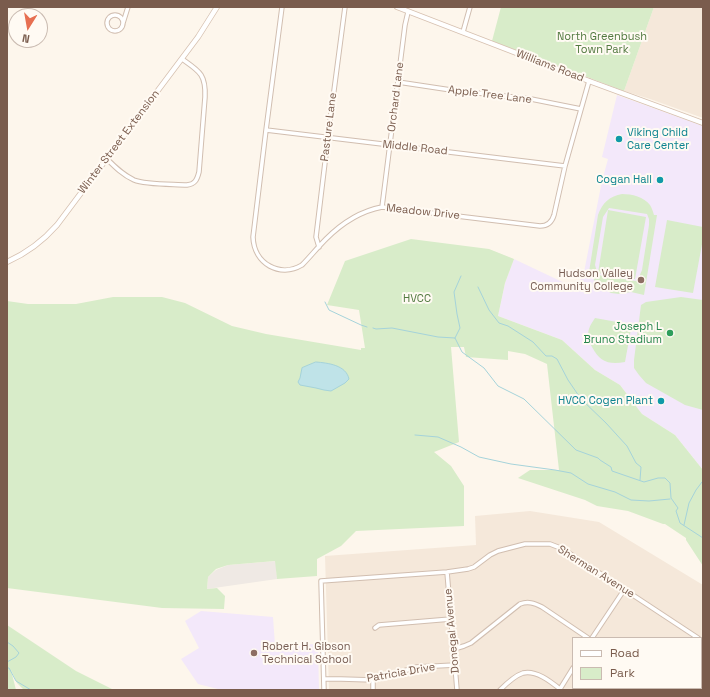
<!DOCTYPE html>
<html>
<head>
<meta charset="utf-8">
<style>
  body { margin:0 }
  #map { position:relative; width:710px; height:697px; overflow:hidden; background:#fdf6ec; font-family:"Space Grotesk",sans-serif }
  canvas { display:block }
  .frame { position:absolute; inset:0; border:8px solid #7a5c4d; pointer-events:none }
  .legend { position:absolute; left:572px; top:637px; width:130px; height:52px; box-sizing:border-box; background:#fffaf3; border:1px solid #cabbb1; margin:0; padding:5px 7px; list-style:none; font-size:12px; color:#7a5c4d }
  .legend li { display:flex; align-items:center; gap:8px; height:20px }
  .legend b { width:20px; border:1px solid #cabbb1 }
  .north { position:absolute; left:8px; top:8px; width:40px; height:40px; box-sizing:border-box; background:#fffaf3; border:1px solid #cabbb1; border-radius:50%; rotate:191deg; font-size:11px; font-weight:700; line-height:16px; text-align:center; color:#7a5c4d }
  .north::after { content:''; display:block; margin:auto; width:14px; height:18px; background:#e76f51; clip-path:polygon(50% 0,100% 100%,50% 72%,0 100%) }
</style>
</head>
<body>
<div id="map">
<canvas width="710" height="697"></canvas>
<div class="frame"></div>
<ul class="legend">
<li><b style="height:5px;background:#fff"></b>Road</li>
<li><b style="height:11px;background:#d8ecc9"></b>Park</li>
</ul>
<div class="north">N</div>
</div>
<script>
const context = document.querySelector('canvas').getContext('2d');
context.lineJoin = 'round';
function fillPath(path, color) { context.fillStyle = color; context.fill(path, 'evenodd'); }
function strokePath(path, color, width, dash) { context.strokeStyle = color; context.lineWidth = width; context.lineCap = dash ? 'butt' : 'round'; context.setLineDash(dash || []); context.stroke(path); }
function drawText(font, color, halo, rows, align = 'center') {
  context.font = font + ' "Space Grotesk",sans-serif'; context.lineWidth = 4; context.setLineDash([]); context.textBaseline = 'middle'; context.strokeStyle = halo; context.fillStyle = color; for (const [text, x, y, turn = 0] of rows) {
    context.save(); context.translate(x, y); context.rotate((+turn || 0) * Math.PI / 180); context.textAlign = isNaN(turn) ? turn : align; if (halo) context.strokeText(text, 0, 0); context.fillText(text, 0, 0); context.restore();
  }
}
fillPath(new Path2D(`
  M654,7H703V118L650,99L624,91Z
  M530,511L599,522L703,585V690H329L325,556L476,545L475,516ZM573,638H701V688H573Z`), '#f5e8da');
fillPath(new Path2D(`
  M276,561L277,579L207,589L208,577L216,570L228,565Z`), '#efe9e4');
fillPath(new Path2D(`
  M617,95L703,126V470L675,435L642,414L620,385L595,370L562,340L498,316L505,283L514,259L573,287L583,277L602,181L608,159L602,157Z
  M201,611L273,617L275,645L318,644L319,690H222L198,684L181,659L199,648L185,621Z`), '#f3e8fa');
fillPath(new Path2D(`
  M501,7H654L624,91L492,41Z
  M622,194C632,194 644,197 650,205C652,208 653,212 654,215H657L644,295L631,292L619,294L611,293L600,287L594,280L592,273L589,272L598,215C602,203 610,196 622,194ZM609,208L647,214L649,219V225L642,270L639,277L636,281L598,275L595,265L603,217Z
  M608,210L646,217L635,279L598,273Z
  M667,220L703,227V239L693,293L655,287Z
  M411,239L489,249L514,259L505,283L498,316L562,340L595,370L620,385L642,414L675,435L703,470V566L686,540V538L665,524H663L628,511L597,506L585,500L518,478L530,470H559L547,364L525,354L508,351V360L466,357L464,347H451L459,442L434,452L451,466L464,486V526L356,531L341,546L317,559V576L277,579L275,561L228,565L216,569L208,577L207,589L217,588L225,596L224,609L162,608L7,588V301L28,304H76L113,297H162L185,303L232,326L266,334L361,350V348H365L359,310L327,305L345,261Z
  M681,297L703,300V410L685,405L646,383L639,375L634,368V360L641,305L646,302Z
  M595,318L628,324L631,329L625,362C609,365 600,362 592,347C589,342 587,334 589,329C590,325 593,321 595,318Z
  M7,625L76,671L114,690H24L17,683L11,670L16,690H7Z`), '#d8ecc9');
const water = new Path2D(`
  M316,362C328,363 346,365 349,379L345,383L331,391L324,390L316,388L300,385L298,382L300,378L302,368Z`);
fillPath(water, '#bfe3e8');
strokePath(water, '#a5d3da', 1);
strokePath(new Path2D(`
  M478,287L489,310L499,323L508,326L533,342L546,356H552L557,359L568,380L581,399L606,423L627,446L636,463L641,467L640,480
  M325,302L329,310L361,325L367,327
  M373,328L376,329L392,328L438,337L455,338L462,352L484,368L498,386L524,399L576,450L598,458L600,460L611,467L612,471L644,482L658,478H665L670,483L671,498L678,508L676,511L680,523L703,538
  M455,338L460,328L457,314L454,292L461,276
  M415,435L438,437L461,447L479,457L511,464L555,470L571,473L588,484L615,492L631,500L649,501L670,499
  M684,525L689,503L696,490L702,482
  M7,642L13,646L19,653L16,657L7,662V663
  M7,668H9L16,681L31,690`), '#a5d3da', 1);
const street = new Path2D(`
  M282,7L266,130L253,237C254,264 280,278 302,265C310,257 317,248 326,239C341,224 361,211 382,207L540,226C548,226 552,222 554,215L565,166L589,81
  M107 23a8 8 0 1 1 16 0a8 8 0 1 1-16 0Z
  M123,23L128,7
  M463,32L470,7
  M398,82L451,90L531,99L581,109
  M266,130L565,166
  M107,159C115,167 123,175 134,180C146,185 173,184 187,185C195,184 197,180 199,172L205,97C206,74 199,71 182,59
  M382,207L405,25L408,12
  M319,247L316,237L330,121L345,7
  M447,572L451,619L457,690
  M375,628L379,625L451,619
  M592,638L624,590
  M701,640L703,641
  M454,649L464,646L471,643L520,604C528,601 534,603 542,607L588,638
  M324,679H341L373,680L417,667L455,665
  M324,690L321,581L447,572L468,569L474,567L490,555L498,551L525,544H550L563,549L698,638
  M373,690V680
  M500,690C506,684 514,676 523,673C536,670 550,681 560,689L573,668`);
const secondary = new Path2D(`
  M397,7L589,81L703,123
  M7,262C27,253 43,241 57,225L198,37L217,7`);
strokePath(street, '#d1beb0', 5.5);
strokePath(secondary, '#d6c0b0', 6);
strokePath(street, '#fff', 3.5);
strokePath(secondary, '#fff', 4.5);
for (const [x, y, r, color] of [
  [619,139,4,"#0f9aa8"],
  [660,180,4,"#0f9aa8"],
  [641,280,4,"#8d6e63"],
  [670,333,4,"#2e9e5b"],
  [661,401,4,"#0f9aa8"],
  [254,653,4,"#8d6e63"]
]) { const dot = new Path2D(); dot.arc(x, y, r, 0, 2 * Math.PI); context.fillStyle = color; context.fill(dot); strokePath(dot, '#fffaf3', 1.5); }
drawText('11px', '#537a41', '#fffaf3', [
  ["North Greenbush",602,37],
  ["Town Park",602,50],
  ["HVCC",417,299]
]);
drawText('11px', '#7a5c4d', '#fffaf3', [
  ["Williams Road",550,66,21],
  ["Apple Tree Lane",490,95,7],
  ["Orchard Lane",396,97,-83],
  ["Pasture Lane",329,127,-83],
  ["Winter Street Extension",119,142,-53],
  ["Middle Road",415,148,6],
  ["Meadow Drive",423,212,6],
  ["Sherman Avenue",596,572,32],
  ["Donegal Avenue",452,631,-95],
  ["Patricia Drive",401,673,-10]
]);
drawText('11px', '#0d838f', '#fffaf3', [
  ["Viking Child",627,133,"left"],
  ["Care Center",627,146,"left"],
  ["Cogan Hall",652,180],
  ["HVCC Cogen Plant",653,401]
], 'right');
drawText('11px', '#785e54', '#fffaf3', [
  ["Hudson Valley",633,274],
  ["Community College",633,287],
  ["Robert H. Gibson",262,647,"left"],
  ["Technical School",262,660,"left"]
], 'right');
drawText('11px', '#27864d', '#fffaf3', [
  ["Joseph L",662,327],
  ["Bruno Stadium",662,340]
], 'right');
</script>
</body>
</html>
